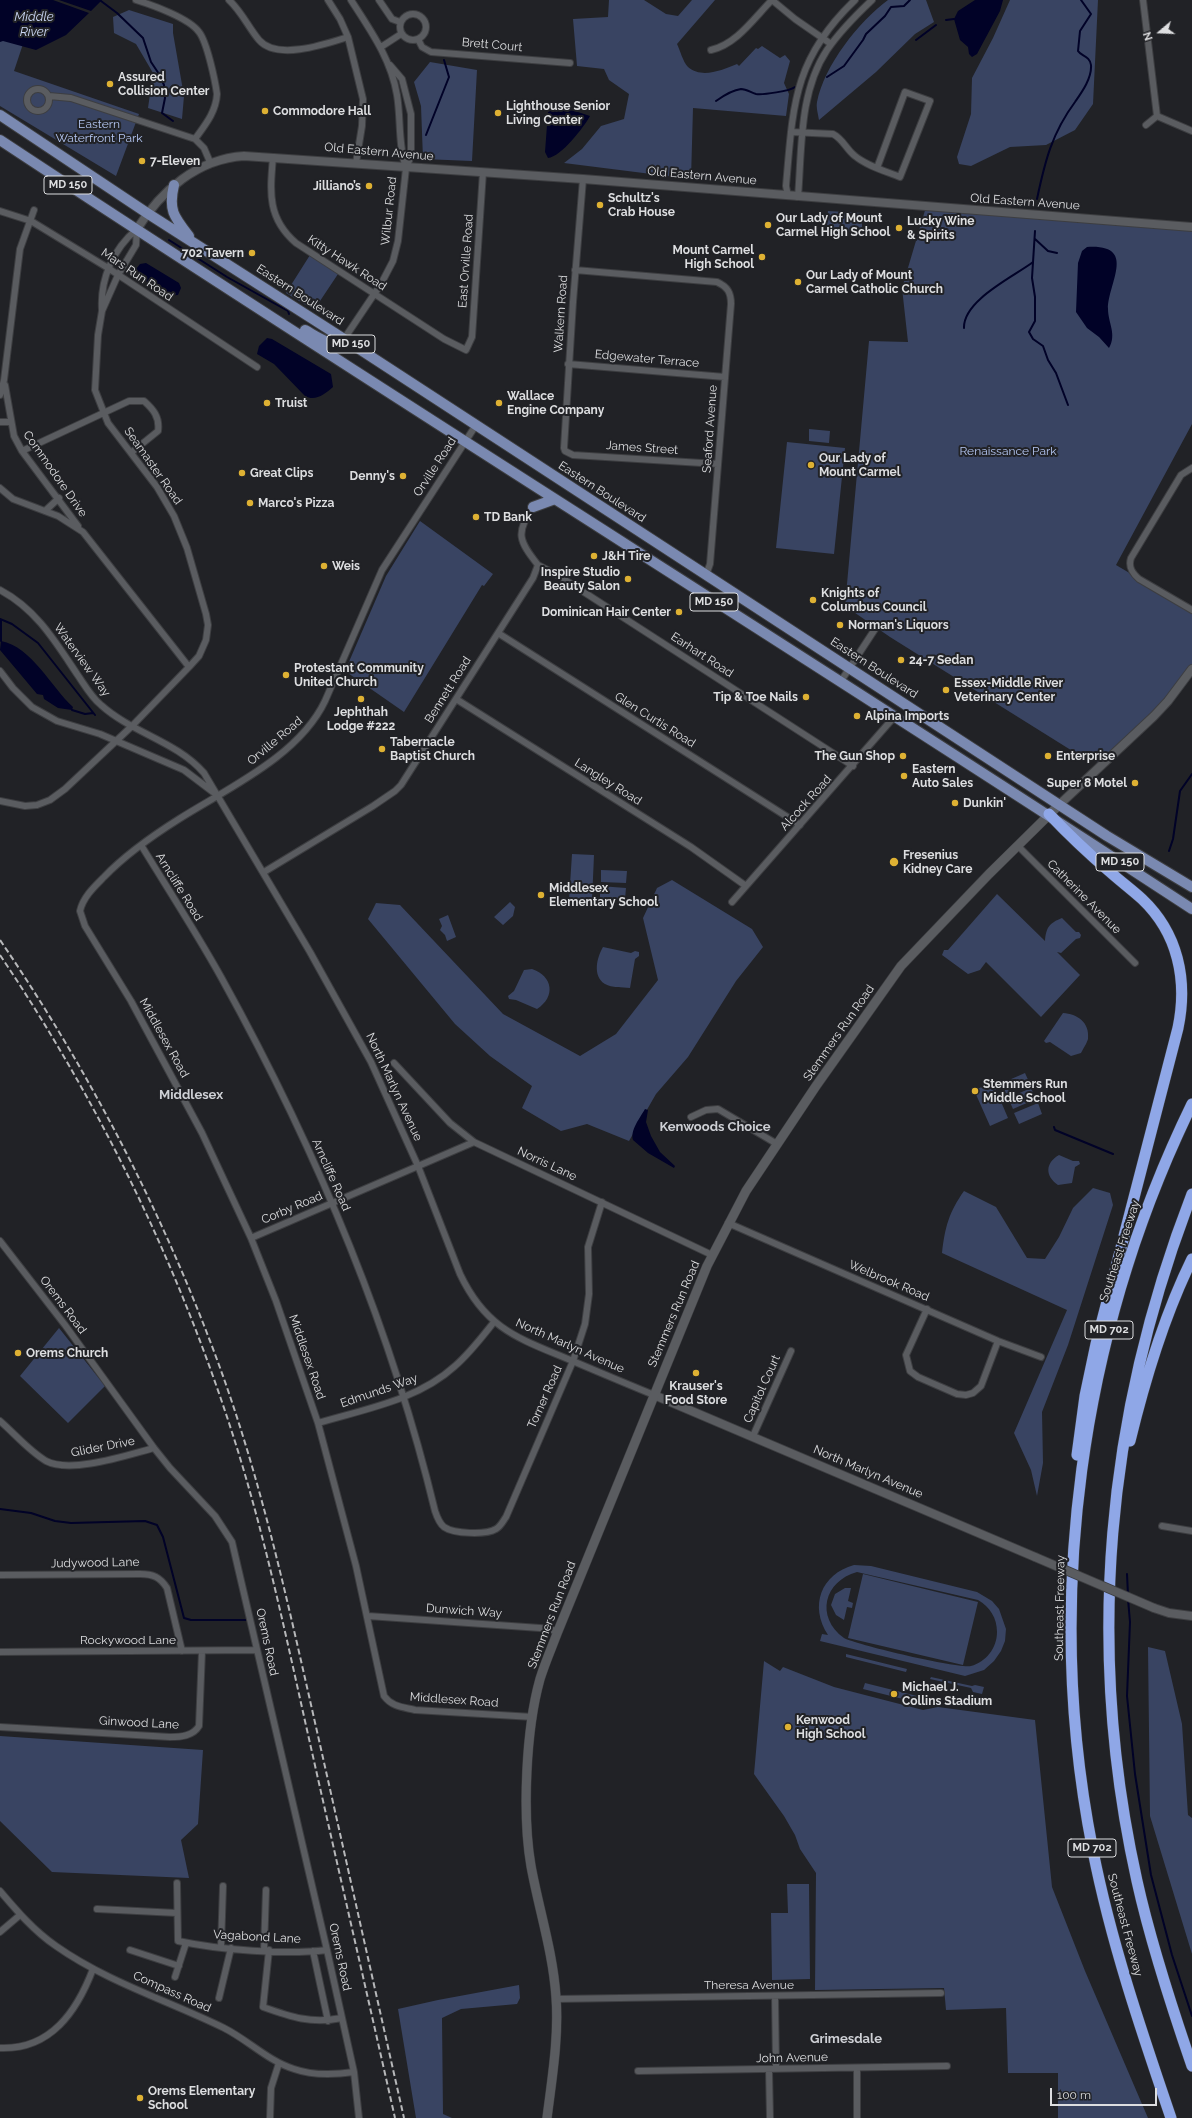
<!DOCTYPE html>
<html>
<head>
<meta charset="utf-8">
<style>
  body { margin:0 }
  #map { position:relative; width:1192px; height:2118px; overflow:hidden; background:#212226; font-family:Raleway,sans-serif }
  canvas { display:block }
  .north { position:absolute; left:1140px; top:12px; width:40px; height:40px; -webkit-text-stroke:3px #212226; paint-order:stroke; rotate:251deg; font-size:11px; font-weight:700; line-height:16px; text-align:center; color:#dddee0 }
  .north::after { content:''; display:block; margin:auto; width:14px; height:18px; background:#dddee0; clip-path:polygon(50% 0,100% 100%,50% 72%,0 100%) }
  .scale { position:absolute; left:1050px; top:2088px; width:107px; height:18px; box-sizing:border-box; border:2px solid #dddee0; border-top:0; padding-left:5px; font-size:12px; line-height:14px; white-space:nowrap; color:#dddee0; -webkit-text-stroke:3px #212226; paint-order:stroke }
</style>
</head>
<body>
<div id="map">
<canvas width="1192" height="2118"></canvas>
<div class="north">N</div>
<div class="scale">100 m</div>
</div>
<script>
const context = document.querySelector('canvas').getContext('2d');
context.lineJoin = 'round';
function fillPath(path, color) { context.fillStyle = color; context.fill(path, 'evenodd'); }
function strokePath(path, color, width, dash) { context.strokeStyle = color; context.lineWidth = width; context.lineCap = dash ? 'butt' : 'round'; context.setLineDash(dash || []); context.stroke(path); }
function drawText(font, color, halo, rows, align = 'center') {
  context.font = font + ' Raleway,sans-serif'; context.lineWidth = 4; context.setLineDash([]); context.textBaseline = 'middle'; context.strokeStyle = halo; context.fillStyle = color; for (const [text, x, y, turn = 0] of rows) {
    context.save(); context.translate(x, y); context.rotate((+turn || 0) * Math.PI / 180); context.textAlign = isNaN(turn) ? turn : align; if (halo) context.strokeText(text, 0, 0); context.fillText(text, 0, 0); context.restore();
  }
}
fillPath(new Path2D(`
  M609,0H644L666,14L678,16L692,0H715L677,44C680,50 683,62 688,67C702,79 722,70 737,64L739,66L756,48L758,49L762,46L780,58L785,55L790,61L784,83L789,94L786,116L693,108L691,179L564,163L582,149L601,126L624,119L629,94L609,80L604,69L577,66L573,19L608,17Z
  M888,0H926L934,22L915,34L876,72L819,120C818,114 816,107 817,102C824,66 859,21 888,0Z
  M1010,0H1098L1093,104L1075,130L1046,145L1010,147L971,166L959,164L957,157L971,114L972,78L993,38Z
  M129,10L173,24V33L184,96L182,119L148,108L153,73L136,44L114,33L113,17Z
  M0,40L18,41L23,44L14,71L139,114L116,176L0,106Z
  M430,62L477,70L472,161L423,159L421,106L414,82Z
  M926,207L1192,227V424L1116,565L1192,610V669L1177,689L1101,764L1074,752L890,637L845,606L869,341L908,342L902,288Z
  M828,211L862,213V232L843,231L842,234L826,233Z
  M310,255L338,274L314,310L286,293Z
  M809,429L830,431L829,443L809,441Z
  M787,442L845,448L834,554L776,548Z
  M420,521L493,574L484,586L482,585L404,712L345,671L386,576Z
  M572,854L594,855L592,901L569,900Z
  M601,870L627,871L626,883L601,882Z
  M672,880L752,929L763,947L736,981L688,1057L656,1094L629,1141L587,1124L561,1131L522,1108L532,1086L490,1056L455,1024L368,919L376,903L400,905L503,1014L580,1056L616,1034L658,980L643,918L657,888Z
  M600,886L626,888L625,899L600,898Z
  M997,894L1045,941C1046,928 1049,923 1062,918L1076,932H1079L1081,935L1080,938L1076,939L1061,953L1057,952L1080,975L1041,1017L986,962L980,970L968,974L942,955L944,950H948Z
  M510,902L515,907L513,916L503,925L494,917Z
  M448,915L456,937L447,941L445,935L440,930L442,926L439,919Z
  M603,947L631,953L635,951L639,952V956L635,959L630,988C622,987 612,988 605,984C592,976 597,957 603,947Z
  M532,969C553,976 556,997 537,1009L516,1000L509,999L508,996L514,991L524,970Z
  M1063,1013C1077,1014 1090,1022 1088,1039C1087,1043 1083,1049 1081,1053L1071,1056L1050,1042L1046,1043L1044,1041Z
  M1025,1073L1030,1084L1006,1094L1002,1083Z
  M993,1083L1008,1118L990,1126L974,1090Z
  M1031,1088L1036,1099L1013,1109L1008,1098Z
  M1038,1103L1042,1114L1019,1124L1014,1113Z
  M1059,1155L1073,1161H1079L1080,1164L1075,1167L1072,1183L1058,1185C1045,1176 1045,1163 1059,1155Z
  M1093,1188L1110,1193L1113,1205L1068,1345L1042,1412L1043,1463L1037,1496L1031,1470L1014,1433L1067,1310L942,1253C945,1227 949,1212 964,1191L996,1207L1027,1258L1045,1259L1059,1237L1073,1208Z
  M59,1328L105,1386L68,1423L20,1376Z
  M854,1565L871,1566L977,1592L992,1601L999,1609L1006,1629L1005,1641L1001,1651L994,1661L984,1670L965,1676L820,1641L822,1634L828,1635C809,1606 821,1574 854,1565ZM857,1572L978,1600C990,1607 997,1618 997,1632C997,1648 986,1662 971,1666C959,1669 857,1645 844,1638C815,1617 824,1581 857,1572Z
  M863,1574L978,1602L963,1665L848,1638Z
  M845,1588H851L848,1601L853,1603L852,1608L847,1607L844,1620L836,1615L831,1605L835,1594Z
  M1148,1647L1165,1651L1182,1724L1188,1815L1192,1818V1954L1150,1816Z
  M846,1654L907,1669L906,1672L846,1657Z
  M764,1661L780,1671L783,1667L834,1687L923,1710L938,1707L1035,1720L1052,1887L1085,1971L1148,2118H1058V2073H1008L1006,2008L946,2010L944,1988L815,1990L816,1873L800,1849L795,1835L784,1816L754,1774Z
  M931,1677L972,1686L975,1685L984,1687L982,1694L973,1692L971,1688L930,1679Z
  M865,1683L925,1698L923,1704L863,1689Z
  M0,1736L203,1750L198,1824L181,1840L189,1878L52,1872L0,1821Z
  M787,1884H809L810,1979L772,1980L771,1913H788Z
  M519,1985L520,1998L517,2004L461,2009L442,2018L443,2114L452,2118H416L398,2009L438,2000Z`), '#394462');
fillPath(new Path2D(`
  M0,0H53L89,13L66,35L36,50L3,41L0,42Z
  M59,0H102L91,11Z
  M975,0H1003L1000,11L977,54L972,57L969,54L968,47L960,40L954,19L958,11Z
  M555,109L575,111L590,116C584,127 561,157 548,158L545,152L548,112Z
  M1087,247C1138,244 1108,283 1108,309C1108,323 1117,334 1109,348L1099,337L1087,328L1076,312L1078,263L1082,251Z
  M146,263L179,283L181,288L178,295L168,296L140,277L136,269L140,264Z
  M267,338L272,339L331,374L333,387C325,394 315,402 305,396L274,364L257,354L259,346Z
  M1,641C32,647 51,687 73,707L72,710L58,708L44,699L43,695L37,694L0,650Z
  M645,1109L648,1110L646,1122L651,1136L660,1152L675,1166L674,1168L648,1153L633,1140C630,1130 640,1118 645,1109Z`), '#010227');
strokePath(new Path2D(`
  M101,1L117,13L143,38L151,62L159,74L164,85L165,98L162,113L173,121
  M946,20L954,19
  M916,40L936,25
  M827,77L844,66L863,40L866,34L885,16L891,7L904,6L910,0
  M716,101C723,96 732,90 741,89C747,89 751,93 756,94C763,95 790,91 795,87
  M426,135L449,77L444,60
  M1037,199C1045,161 1052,133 1075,102C1082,92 1092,78 1091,65C1090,56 1081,56 1078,51L1080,31L1091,14L1081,0
  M1035,231L1032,278L1035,297V321L1029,332L1033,339L1043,346L1048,360L1056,373L1068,405
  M1035,239L1048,251L1057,253
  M169,240L227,277L288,311L289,314
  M964,328C963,300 1015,276 1033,262
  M0,619L12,624L38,643L95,715
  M1,641V620
  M72,710L85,714L93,713
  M1169,851L1173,839L1180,791L1192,774
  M1054,1127L1055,1130L1113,1154
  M0,1509L31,1513L55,1521L71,1523L145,1521L157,1525L163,1537L184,1618L191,1620H248
  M1127,1574L1128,1595
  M1128,1599L1130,1622L1127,1696L1135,1774L1151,1875L1172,1955L1192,2016`), '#010227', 2);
const minor = new Path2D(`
  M136,0C152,5 189,18 199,32C207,42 215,80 217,94C216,112 205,125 195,139
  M229,0C242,12 248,27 259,40C277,61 326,44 348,37
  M328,0L340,19L348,37L363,99L362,126L356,163
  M351,0C371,31 391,59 397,95C401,119 398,145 406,168
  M379,0L392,19L400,22
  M772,0L795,19L831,44
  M1143,0L1157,116L1192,131
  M400 27a13 13 0 1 1 26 0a13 13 0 1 1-26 0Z
  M418,39L422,47L431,52L570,63
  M381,47L401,34
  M711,50C737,44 754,18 772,0
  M27 100a11 11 0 1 1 22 0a11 11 0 1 1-22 0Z
  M49,96L71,98L195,139L204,148L210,162
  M1146,125L1157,116
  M791,132L833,134C843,139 846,149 855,156C867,166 885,171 900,177L930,101L905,92L877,168
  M273,157C270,192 267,218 296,243L444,339L466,350L472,337L483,172
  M583,179L573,302L564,448L565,451L573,455L718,464
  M788,196L786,186C793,106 793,59 855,0
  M798,197C802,148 799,92 827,50C840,31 855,16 872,0
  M0,211L31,221L108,268L257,367
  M575,270L717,282C728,287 731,293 731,304L710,564L706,575
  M102,310C100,279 113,249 137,229
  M344,339L381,284L393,261L398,241L406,168L411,156V114L402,79L390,65
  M568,364L725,377
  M5,385L14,436L22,451L78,526
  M0,395L4,380L20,249L34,210
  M0,422H11
  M476,425L382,570L325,701C299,756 228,788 179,819C152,836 126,854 104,877C95,886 83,897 80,911L85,926L131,1001L202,1133L251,1238L276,1301L318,1423L356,1566L384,1696C392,1707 403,1707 415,1710L533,1717
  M22,451L129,401H144C153,409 160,417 158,431L132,452
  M1192,468L1181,475L1131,558C1128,567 1132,573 1139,579L1192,610
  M0,488L13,499L58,516L83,532L189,667
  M45,511L59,498
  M538,565L559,576L853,766
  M0,590C36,609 55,641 77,674C84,684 91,697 101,705C132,733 176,741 204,773L310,952L371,1062L418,1166L460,1274C487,1331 521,1339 575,1362C601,1373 627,1384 654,1395
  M498,633L800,825
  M0,671L13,688L32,707L57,721L100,734L184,770L213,792
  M841,681L877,626
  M456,699L691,847L746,886
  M0,801L25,806L37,805L50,800L65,789L132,726L189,667L199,656L206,640L208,625L206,614L187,548L174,516L157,487L108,423L95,390L98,335L102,311L118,275L136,245L137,229
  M141,845C168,889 196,932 221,977C314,1145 390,1324 435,1511C437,1517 439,1523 444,1527C454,1534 486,1535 496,1529C501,1526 503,1521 506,1517L573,1361L585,1324L589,1294L588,1247L602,1202
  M1018,846L1135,963
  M264,872L373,806L395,791L401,785L533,578L538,565C519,541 515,533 533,507
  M732,902L895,716
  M394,1063L450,1123L474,1142L712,1255
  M691,1117L706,1110L718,1109L777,1144
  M728,1223L998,1341L1041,1357
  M251,1238L474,1142
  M0,1241L65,1325L154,1448L170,1468L215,1516L232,1542L327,1950L354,2072L359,2118
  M927,1309L906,1355L910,1371L918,1377L957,1394L966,1395L973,1393L981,1386L998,1341
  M0,1421C15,1434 29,1451 46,1461C71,1474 127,1455 154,1448
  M318,1423C365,1409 418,1400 455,1366C470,1353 482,1337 494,1322
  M753,1436L791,1351
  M1162,1526L1192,1531
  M0,1575L140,1574C153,1574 160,1577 167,1588L182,1651
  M368,1616L540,1628L558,1631
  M0,1652L257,1650
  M0,1727L170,1737C181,1737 193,1736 199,1726L202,1651
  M177,1883L178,1941C220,1950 285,1955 327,1950
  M0,1891C17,1911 34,1931 56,1946C107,1982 169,2001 224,2028C248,2040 268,2061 294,2069C314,2076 334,2075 354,2072
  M97,1909L177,1913
  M0,1932L20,1915
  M221,1947L223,1886
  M130,1950L179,1966
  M264,1950L266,1890
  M269,1950L263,2007C291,2017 311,2024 342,2018
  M313,1951L328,2021
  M175,1977L186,1943
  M775,1996L776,2068
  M219,1998L231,1948
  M556,1999L941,1993
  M0,2048C51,2050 77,2011 93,1969
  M769,2070L770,2118
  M638,2071L947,2066
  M270,2118L271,2088L279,2063
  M857,2118V2068`);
const tertiary = new Path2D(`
  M137,229C161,191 197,159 244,156L583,179L1192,227
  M1060,804L1154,716L1168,701L1192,669
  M654,1395L1035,1557
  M1154,1608L1169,1613L1192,1616`);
const secondary = new Path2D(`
  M547,2118C552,2078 559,2037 556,1997C553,1952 539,1910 531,1866C522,1814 526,1729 540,1679C545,1663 552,1647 558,1631L707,1266L746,1191L816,1086L901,966L989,874L1060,804`);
const primary = new Path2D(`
  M0,115L147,213L344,339L1107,836L1192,887
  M0,140C395,401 797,650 1192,909
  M174,185C168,210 174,217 189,236
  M305,330C318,337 331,348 344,339
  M533,507L555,499`);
const motorway = new Path2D(`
  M1049,814C1068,834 1088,853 1109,871C1120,881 1131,889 1142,899C1178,933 1188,980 1178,1028L1096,1344L1085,1396L1077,1455
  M1192,1194C1106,1416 1085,1648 1137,1881C1151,1944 1171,2005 1192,2066
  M1130,1441C1145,1379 1164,1316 1192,1259
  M1171,2118C1141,2030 1111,1942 1093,1851C1043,1601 1080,1334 1192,1104`);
strokePath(minor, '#3d3e41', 8);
strokePath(tertiary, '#3d3e41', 10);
strokePath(secondary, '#3d3e41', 10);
strokePath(primary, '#3d3e41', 12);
strokePath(motorway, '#3d3e41', 12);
strokePath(minor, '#5a5c60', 6);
strokePath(tertiary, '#5a5c60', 8);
strokePath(secondary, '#5a5c60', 9);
strokePath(primary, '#7a89b1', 10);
strokePath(motorway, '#8fa7e7', 11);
strokePath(new Path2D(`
  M0,940C90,1072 164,1215 219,1365C261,1480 287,1599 314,1718C344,1851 374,1985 404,2118
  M0,955C97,1099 175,1258 229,1423C262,1523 284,1627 307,1730C336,1859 366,1989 395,2118`), '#b7b8ba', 2, [6, 3]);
const tertiaryBridge = new Path2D(`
  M1035,1557L1154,1608`);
strokePath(tertiaryBridge, '#3d3e41', 10, []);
strokePath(tertiaryBridge, '#5a5c60', 8);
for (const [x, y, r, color] of [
  [110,84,4,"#deb133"],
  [265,111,4,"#deb133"],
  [498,113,4,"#deb133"],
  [142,161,4,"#deb133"],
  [369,186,4,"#deb133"],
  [600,205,4,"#deb133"],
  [768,225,4,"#deb133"],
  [899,228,4,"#deb133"],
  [252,253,4,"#deb133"],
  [762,257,4,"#deb133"],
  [798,282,4,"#deb133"],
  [267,403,4,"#deb133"],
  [499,403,4,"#deb133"],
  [811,465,4,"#deb133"],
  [242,473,4,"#deb133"],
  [403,476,4,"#deb133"],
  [250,503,4,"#deb133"],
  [476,517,4,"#deb133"],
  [594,556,4,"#deb133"],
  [324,566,4,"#deb133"],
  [628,579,4,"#deb133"],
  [813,600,4,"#deb133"],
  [679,612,4,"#deb133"],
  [840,625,4,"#deb133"],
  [901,660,4,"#deb133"],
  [286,675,4,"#deb133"],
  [946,690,4,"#deb133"],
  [806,697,4,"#deb133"],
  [361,699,4,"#deb133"],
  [857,716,4,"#deb133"],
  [382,749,4,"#deb133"],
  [903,756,4,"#deb133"],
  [1048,756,4,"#deb133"],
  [904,776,4,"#deb133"],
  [1135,783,4,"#deb133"],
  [955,803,4,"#deb133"],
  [894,862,5,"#deb133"],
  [541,895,4,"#deb133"],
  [975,1091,4,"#deb133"],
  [18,1353,4,"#deb133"],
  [696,1373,4,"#deb133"],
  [894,1694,4,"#deb133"],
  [788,1727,4,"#deb133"],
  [140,2098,4,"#deb133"]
]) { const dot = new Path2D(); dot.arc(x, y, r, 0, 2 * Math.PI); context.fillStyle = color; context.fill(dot); strokePath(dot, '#212226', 1.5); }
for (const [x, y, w] of [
  [68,185,48],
  [351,344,48],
  [714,602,48],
  [1120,862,48],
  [1109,1330,48],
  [1092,1848,48]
]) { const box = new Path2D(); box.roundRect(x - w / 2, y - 9, w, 18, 3); context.fillStyle = '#212226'; context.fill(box); strokePath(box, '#dddee0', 1); }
drawText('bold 11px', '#dddee0', null, [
  ["MD 150",68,185],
  ["MD 150",351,344],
  ["MD 150",714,602],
  ["MD 150",1120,862],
  ["MD 702",1109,1330],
  ["MD 702",1092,1848]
]);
drawText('12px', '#dddee0', '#212226', [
  ["Brett Court",492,45,5],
  ["Old Eastern Avenue",379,152,5],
  ["Old Eastern Avenue",702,176,5],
  ["Old Eastern Avenue",1025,202,4],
  ["Wilbur Road",389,211,-84],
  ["East Orville Road",466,261,-86],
  ["Kitty Hawk Road",347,263,33],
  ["Mars Run Road",137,275,34],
  ["Eastern Boulevard",300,295,33],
  ["Walkern Road",561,314,-86],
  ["Edgewater Terrace",647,359,5],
  ["Seaford Avenue",710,429,-86],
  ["James Street",642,448,4],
  ["Seamaster Road",153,466,55],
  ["Orville Road",435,467,-57],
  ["Commodore Drive",55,474,55],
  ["Eastern Boulevard",602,492,33],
  ["Earhart Road",702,655,33],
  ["Waterview Way",82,660,54],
  ["Eastern Boulevard",874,668,33],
  ["Bennett Road",448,690,-58],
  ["Glen Curtis Road",655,720,32],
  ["Orville Road",275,741,-40],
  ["Langley Road",608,782,32],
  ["Alcock Road",806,803,-48],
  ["Arncliffe Road",179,887,58],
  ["Catherine Avenue",1084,897,45],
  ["Stemmers Run Road",839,1033,-55],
  ["Middlesex Road",164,1038,61],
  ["North Marlyn Avenue",394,1087,65],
  ["Norris Lane",547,1164,25],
  ["Arncliffe Road",331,1175,66],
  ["Corby Road",292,1208,-23],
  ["Southeast Freeway",1120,1251,-72],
  ["Welbrook Road",889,1281,23],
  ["Orems Road",63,1305,53],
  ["Stemmers Run Road",674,1314,-67],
  ["North Marlyn Avenue",570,1346,24],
  ["Middlesex Road",307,1357,71],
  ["Capitol Court",762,1389,-66],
  ["Edmunds Way",379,1391,-19],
  ["Torner Road",545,1397,-66],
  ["Glider Drive",103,1447,-11],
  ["North Marlyn Avenue",868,1472,23],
  ["Judywood Lane",95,1563,-1],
  ["Southeast Freeway",1060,1608,-89],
  ["Dunwich Way",464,1611,4],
  ["Stemmers Run Road",552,1615,-69],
  ["Rockywood Lane",128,1640],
  ["Orems Road",267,1642,78],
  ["Middlesex Road",454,1700,4],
  ["Ginwood Lane",139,1723,3],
  ["Southeast Freeway",1125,1925,75],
  ["Vagabond Lane",257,1937,3],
  ["Orems Road",340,1957,78],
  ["Theresa Avenue",749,1985],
  ["Compass Road",172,1992,24],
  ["John Avenue",792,2058,-1]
]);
drawText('bold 12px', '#dddee0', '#212226', [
  ["Assured",118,77],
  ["Collision Center",118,91],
  ["Lighthouse Senior",506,106],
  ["Living Center",506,120],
  ["Commodore Hall",273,111],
  ["7-Eleven",150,161],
  ["Jilliano’s",361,186,"right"],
  ["Schultz's",608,198],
  ["Crab House",608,212],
  ["Our Lady of Mount",776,218],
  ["Carmel High School",776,232],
  ["Lucky Wine",907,221],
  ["& Spirits",907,235],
  ["Mount Carmel",754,250,"right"],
  ["High School",754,264,"right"],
  ["702 Tavern",244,253,"right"],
  ["Our Lady of Mount",806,275],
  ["Carmel Catholic Church",806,289],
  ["Wallace",507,396],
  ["Engine Company",507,410],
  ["Truist",275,403],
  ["Our Lady of",819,458],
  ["Mount Carmel",819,472],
  ["Great Clips",250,473],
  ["Denny's",395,476,"right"],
  ["Marco's Pizza",258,503],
  ["TD Bank",484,517],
  ["J&H Tire",602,556],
  ["Weis",332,566],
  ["Inspire Studio",620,572,"right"],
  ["Beauty Salon",620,586,"right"],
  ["Knights of",821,593],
  ["Columbus Council",821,607],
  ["Dominican Hair Center",671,612,"right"],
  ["Norman's Liquors",848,625],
  ["24-7 Sedan",909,660],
  ["Protestant Community",294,668],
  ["United Church",294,682],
  ["Essex-Middle River",954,683],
  ["Veterinary Center",954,697],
  ["Tip & Toe Nails",798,697,"right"],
  ["Jephthah",361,712,"center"],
  ["Lodge #222",361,726,"center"],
  ["Alpina Imports",865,716],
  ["Tabernacle",390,742],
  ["Baptist Church",390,756],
  ["The Gun Shop",895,756,"right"],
  ["Enterprise",1056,756],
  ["Eastern",912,769],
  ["Auto Sales",912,783],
  ["Super 8 Motel",1127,783,"right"],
  ["Dunkin'",963,803],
  ["Fresenius",903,855],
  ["Kidney Care",903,869],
  ["Middlesex",549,888],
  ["Elementary School",549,902],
  ["Stemmers Run",983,1084],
  ["Middle School",983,1098],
  ["Orems Church",26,1353],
  ["Krauser's",696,1386,"center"],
  ["Food Store",696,1400,"center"],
  ["Michael J.",902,1687],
  ["Collins Stadium",902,1701],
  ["Kenwood",796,1720],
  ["High School",796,1734],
  ["Orems Elementary",148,2091],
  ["School",148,2105]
], 'left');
drawText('12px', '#b5c7f3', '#212226', [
  ["Eastern",99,124],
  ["Waterfront Park",99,138],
  ["Renaissance Park",1008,451]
]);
drawText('italic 13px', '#cad6f4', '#212226', [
  ["Middle",34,17],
  ["River",34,32]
]);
drawText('bold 13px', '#ced0d5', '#212226', [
  ["Middlesex",191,1095],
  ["Kenwoods Choice",715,1127],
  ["Grimesdale",846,2039]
]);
</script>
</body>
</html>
